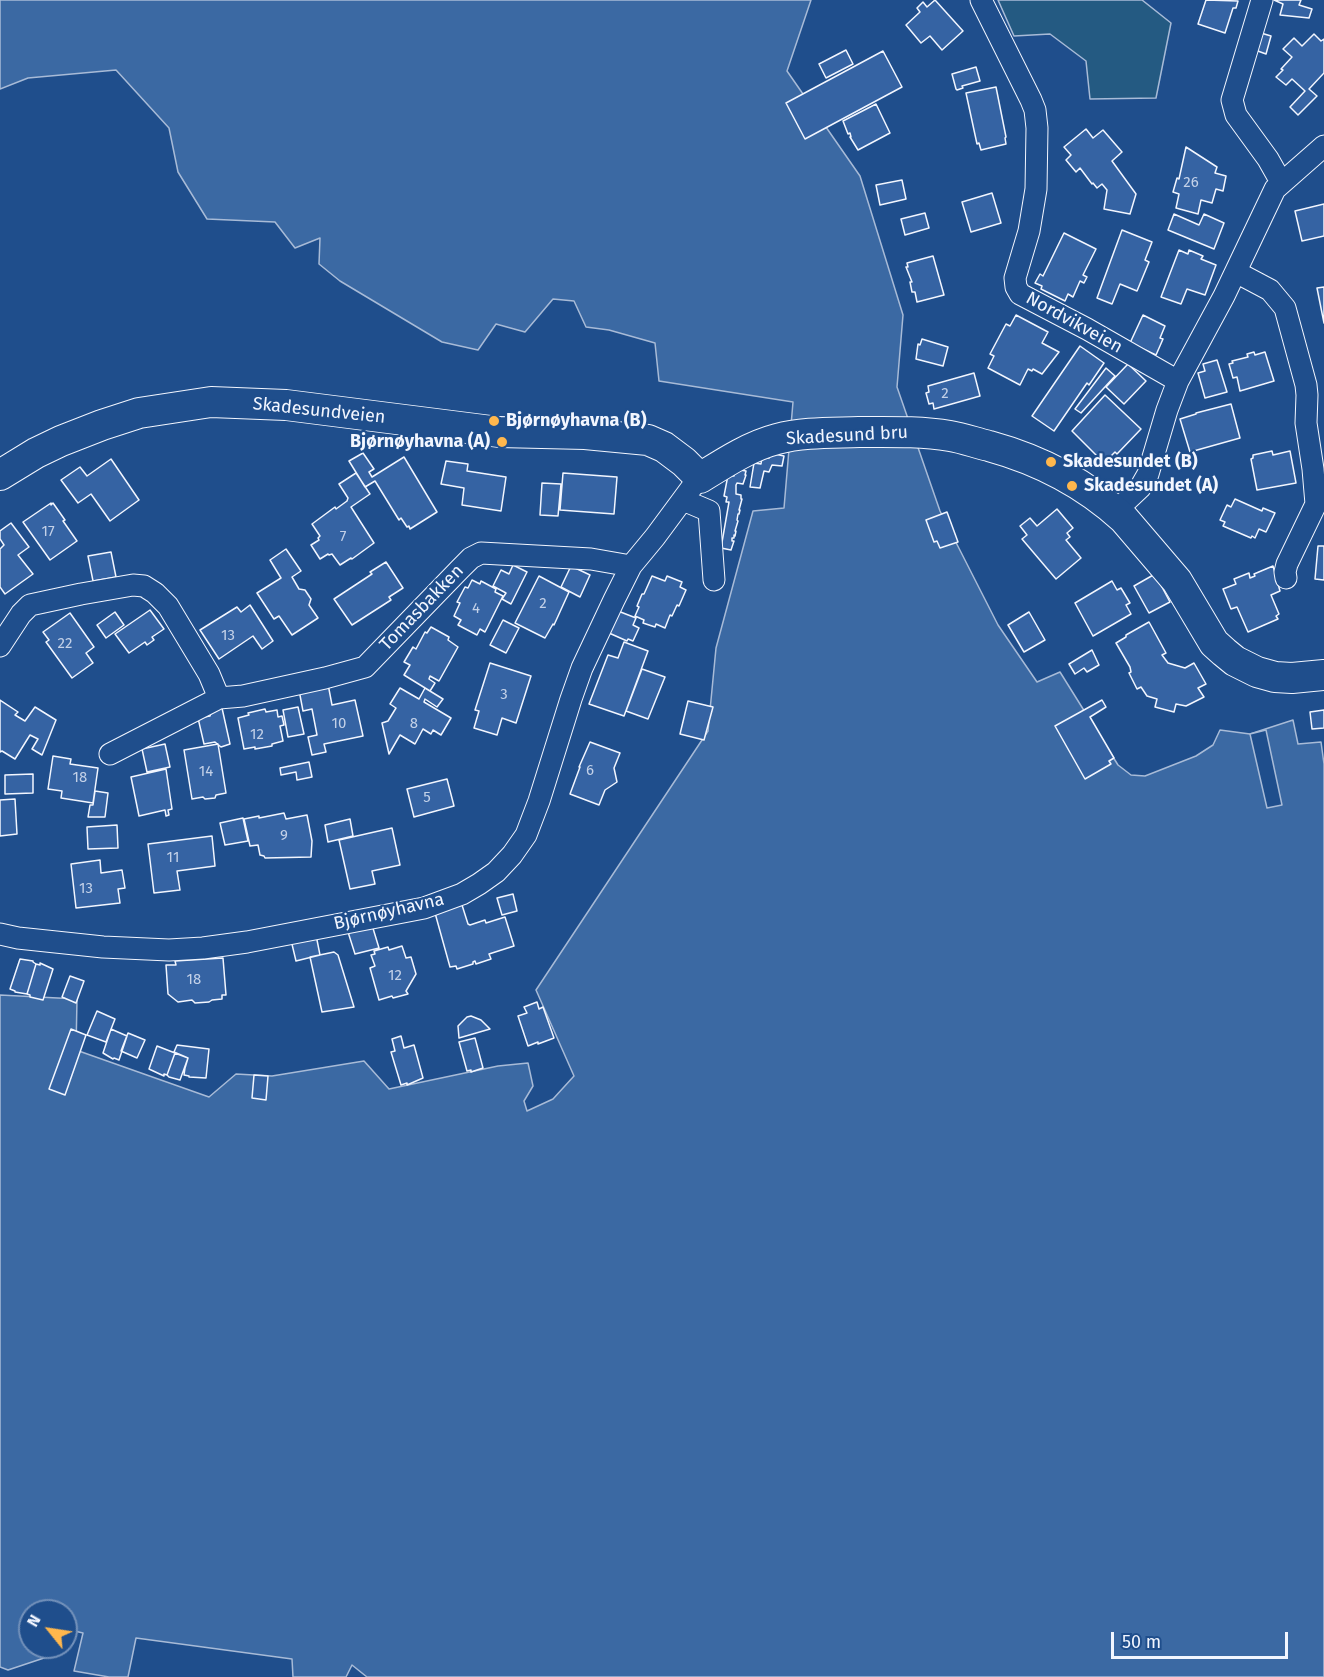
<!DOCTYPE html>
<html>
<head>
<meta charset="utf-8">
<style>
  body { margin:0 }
  #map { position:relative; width:1324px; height:1677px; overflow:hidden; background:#1f4e8c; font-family:"Fira Sans",sans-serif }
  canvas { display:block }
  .north { position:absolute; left:18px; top:1599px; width:60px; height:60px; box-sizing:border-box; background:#1f4e8c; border:2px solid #7391ba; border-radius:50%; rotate:300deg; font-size:16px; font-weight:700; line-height:24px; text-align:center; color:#f2f6ff }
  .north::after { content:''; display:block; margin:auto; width:21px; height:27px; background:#ffb74d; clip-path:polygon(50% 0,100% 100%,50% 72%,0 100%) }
  .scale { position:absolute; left:1111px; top:1632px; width:177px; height:27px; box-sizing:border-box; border:3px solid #f2f6ff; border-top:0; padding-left:8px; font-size:18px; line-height:21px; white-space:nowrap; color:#f2f6ff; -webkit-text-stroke:4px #1f4e8c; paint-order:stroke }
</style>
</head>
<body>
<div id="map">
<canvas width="1324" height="1677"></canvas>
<div class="north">N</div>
<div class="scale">50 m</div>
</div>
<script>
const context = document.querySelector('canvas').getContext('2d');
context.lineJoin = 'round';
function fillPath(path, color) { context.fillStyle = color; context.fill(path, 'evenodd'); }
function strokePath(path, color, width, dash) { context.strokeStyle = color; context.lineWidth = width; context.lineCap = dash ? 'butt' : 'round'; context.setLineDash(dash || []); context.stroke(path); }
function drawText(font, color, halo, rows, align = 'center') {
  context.font = font + ' "Fira Sans",sans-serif'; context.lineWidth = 4.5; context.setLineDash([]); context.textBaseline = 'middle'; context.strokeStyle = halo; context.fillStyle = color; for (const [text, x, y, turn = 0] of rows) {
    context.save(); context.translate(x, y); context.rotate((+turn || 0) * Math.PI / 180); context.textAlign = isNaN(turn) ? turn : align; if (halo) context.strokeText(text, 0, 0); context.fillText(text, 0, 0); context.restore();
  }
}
const green = new Path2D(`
  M998,0H1142L1171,23L1156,98L1090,99L1086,61L1050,34L1014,36Z`);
fillPath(green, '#245a82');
strokePath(green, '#a8bbd7', 1.5);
const water = new Path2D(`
  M0,0H811L787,71L860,176L903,315L897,387L940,511L998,625L1037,682L1060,672L1118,765L1131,775L1145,776L1196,756L1213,745L1220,730L1250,734L1293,720L1298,744L1321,742L1324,764V1677H367L352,1665L346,1677H293L292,1659L136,1638L128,1677H109L74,1671L83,1633L66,1629V1611H30V1647H51L47,1657L8,1670L0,1667V995L77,999L76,1050L209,1097L236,1074L272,1076L364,1061L389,1089L498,1066L528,1063L533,1086L524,1101L527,1111L553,1099L574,1076L536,990L708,731L716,648L753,511L784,508L793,402L659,381L655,343L609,330L586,327L574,301L553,299L525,332L496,324L478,350L442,342L340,281L319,264L320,238L295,248L275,222L207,219L178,172L169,128L116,70L28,78L0,89Z`);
fillPath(water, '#3b69a3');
strokePath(water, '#a8bbd7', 1.5);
const pier = new Path2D(`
  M1266,730L1282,805L1267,808L1250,734Z`);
fillPath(pier, '#1f4e8c');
strokePath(pier, '#a8bbd7', 1.5);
const building = new Path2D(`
  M935,0L963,31L942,50L930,36L921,43L906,25L920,12L917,8L923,2L927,7Z
  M1206,0L1238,1L1236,8H1233L1225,33L1198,24Z
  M1274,0H1301L1299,5L1312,9L1309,18L1280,15L1283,4Z
  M1261,33L1271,36L1266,54L1255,50Z
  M1314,34L1321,41L1324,39V73L1309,89L1317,96L1298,115L1290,107L1305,91L1292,79L1286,85L1276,77L1283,70L1281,69L1292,57L1283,49L1294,38L1302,46Z
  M846,50L853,64L826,78L819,64Z
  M883,51L902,87L805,139L786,103Z
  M976,67L980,81L962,86L963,88L957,90L956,89L952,74Z
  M996,87L1006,137L1005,138L1006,144L981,150L979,143L977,144L966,93Z
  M876,104L890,133L858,150L850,137H851L850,133L848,134L843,121Z
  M1086,129L1093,138L1103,130L1122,152L1112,161L1136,194L1130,214L1104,209L1107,190L1102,184L1097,188L1093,183L1092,184L1080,168L1076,172L1066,160L1071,155L1064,147Z
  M1186,147L1217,167L1215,173L1226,176L1223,191L1216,189L1212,203L1201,200L1198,214L1176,208L1179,194L1173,192L1177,178L1179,179Z
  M902,180L906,199L880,205L876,185Z
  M992,193L1001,223L971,232L962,202Z
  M1324,204V236L1302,241L1295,211Z
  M925,213L929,228L905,235L901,219Z
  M1174,214L1199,225L1204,214L1224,223L1214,249L1168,230Z
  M1122,230L1152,242L1145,260L1149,262L1137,291L1120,284L1112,304L1097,298Z
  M1064,233L1096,249L1083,275L1087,277L1084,283L1080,281L1073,297L1068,294L1065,301L1041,289L1042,286L1035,283L1040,274L1043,276Z
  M1179,250L1188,254L1189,250L1203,256L1201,259L1216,265L1205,295L1187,289L1181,304L1161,297Z
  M933,256L944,295L917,302L915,292H912L910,282H912L906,267H908L907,263Z
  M1324,287V323L1317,288Z
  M1016,315L1048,332L1042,343L1059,352L1042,374L1033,369L1032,371L1028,369L1020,385L988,368L994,356L990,354L1006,324L1010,326Z
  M1143,315L1165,326L1160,338L1163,339L1156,355L1130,343Z
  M922,339L948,347L943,366L916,359L918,344L920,345Z
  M1080,346L1104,363L1089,385L1087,383L1054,431L1032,416Z
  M1254,352L1255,355L1265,352L1274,381L1240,391L1237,377L1233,378L1229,364L1233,363L1232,361L1248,357L1247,354Z
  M1217,360L1227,392L1205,398L1198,373L1205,371L1203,364Z
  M1128,364L1146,381L1124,404L1106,387Z
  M1106,368L1115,376L1081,413L1075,409Z
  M974,373L980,396L934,409L933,403L929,404L926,393L929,392L928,386Z
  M1105,395L1141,429L1117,454L1115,452L1107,460H1101L1072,431Z
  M1231,404L1240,438L1190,452L1180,419L1196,414V413Z
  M1272,451L1273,455L1290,451L1296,483L1257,490L1251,459L1253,458V455Z
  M363,453L374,469L369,472L372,477L404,457L437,512L410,529L409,526L407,527L401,518L399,520L375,481L365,487L349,461Z
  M770,453L784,456L782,466L772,465L769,472L764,471L760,488L750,487L754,463L761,464L762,457L769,458Z
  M111,459L139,500L110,521L91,494L78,503L61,480L80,467L87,476Z
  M446,461L468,464L467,471L506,477L501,511L462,505L464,488L441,484Z
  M735,469L746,471L745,475H746L743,484L737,483L736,485V494L741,495V499H742L739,510H740L739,514H738L737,520L738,521L735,531H736L735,536L734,535V538H732V541H734L731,550L721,548L729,502H726L727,497L724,496L728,475L734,476Z
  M356,473L370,494L351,507L374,543L352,559L351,558L340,565L332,554L329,555L328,554L320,559L311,545L319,540L318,538L320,536L312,524L335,507L336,509L347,501L348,498L339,484Z
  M563,473L617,477L614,514L560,510Z
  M542,483L561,484L558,516L540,515Z
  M1235,499L1262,511L1263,508L1275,513L1266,532L1259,529L1255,538L1252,536L1251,538L1223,526L1225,522L1220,520L1227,505L1231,507Z
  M51,503V505L53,503L65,520L63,521L77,541L50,560L23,522Z
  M1057,509L1073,528L1067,533L1070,537L1066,540L1081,558L1056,579L1022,539L1027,535L1020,526L1030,518L1037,526Z
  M947,512L958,542L940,548L937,541L934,542L926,520Z
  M11,523L29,547L18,555L33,574L5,594L0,587V549L4,545L0,539V531Z
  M1318,546H1324V580L1315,579Z
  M286,549L301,571L292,577L299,589L305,590L311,599L309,605L318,618L292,635L279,616L274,619L257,593L281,578L270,560Z
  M111,552L116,577L93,581L88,556Z
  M386,562L403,588L389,597L391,600L352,625L334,599L372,574L370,572Z
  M513,565L527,572L511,604L502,599L506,593L493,586L501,570L509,574Z
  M571,566L590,575L580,597L561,587Z
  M1273,566L1280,591L1271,595L1279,614L1276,616L1278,619L1248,632L1237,607L1231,609L1223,589L1236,584L1234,579L1249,573L1250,578L1255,576L1254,574Z
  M1155,574L1170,602L1149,613L1134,586Z
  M539,576L569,592L554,625L553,624L545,638L515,623Z
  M652,576L665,581L667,576L682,582L680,587L686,590L679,606L677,605L672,616L670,615L665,628L656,624L655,627L643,623L644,620L635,616L639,607L637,606L642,594H644Z
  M472,580L480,584L481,581L496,589L495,592L503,596L485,632L480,629L477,635L458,625L461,620L454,616L460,603L457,602L465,587L468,588Z
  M1112,581L1117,590L1121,588L1130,603L1126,605L1131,614L1093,636L1075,603Z
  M250,605L273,641L262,649L253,636L219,659L200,630L237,607L241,612Z
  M150,610L164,629L152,637L154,640L147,645L145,642L129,653L115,634Z
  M618,611L636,618L633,625L639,628L633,641L628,639L627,641L609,633Z
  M115,612L124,625L106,638L97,625Z
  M1029,612L1045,640L1024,652L1008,625Z
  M70,613L94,647L86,653L93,663L72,678L46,642L49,640L43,632Z
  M503,620L519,628L506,653L490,645Z
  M1149,622L1166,653L1162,655L1168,663L1185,668L1194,663L1206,684L1198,688L1204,697L1186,706L1176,704L1174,712L1155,707L1157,699L1147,696L1141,687L1137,689L1129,673L1131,672L1130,667L1116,643L1126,637V635Z
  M431,627L449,637L448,640L458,647L439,681L430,676L429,679L435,683L430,691L404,675L410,665L404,662L413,647L416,649L425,632L427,633Z
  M624,642L648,651L624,716L589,704L608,655L618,658Z
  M1092,650L1099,665L1087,672L1084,668L1075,674L1069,664Z
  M490,663L531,676L516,723L502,718L497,735L474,728L479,711L475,710Z
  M642,669L665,677L648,719L626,711Z
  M328,684L332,705L355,700L363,736L324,744L326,752L312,755L308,737L317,735L312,709L303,711L299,690Z
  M400,688L419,699L425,688L443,699L437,707L425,699L424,702L451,718L441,735L433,730L431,734L423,729L415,744L400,735L389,754L382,723L388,721L396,708L390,704Z
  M0,700L18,712L15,715L25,721L35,707L56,720L42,755L32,749L38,739L30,735L15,759L2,751L0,752Z
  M1102,700L1106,707L1090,717L1114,758L1109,761L1111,764L1085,779L1055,726Z
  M688,701L713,707L704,740L680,734Z
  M298,707L304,734L288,737L283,710Z
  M222,708L230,744L221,747L215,742L204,744L198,718L210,716L212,710Z
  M265,709L266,712L277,710L278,717L282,716L284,725L280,726L283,741L272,744V746L255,749V747L244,749L238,718L249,715L248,713Z
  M1324,710V728L1312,729L1310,712Z
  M590,742L620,753L614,768L617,782L605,790L599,805L570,794L580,767H579Z
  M165,744L170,767L147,772L142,749Z
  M218,744L226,793L216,795L215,798L205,799L203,797L192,799L184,750Z
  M53,756L71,759L70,764L98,768L93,803L61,798L62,791L48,789Z
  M309,762L312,777L297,780L296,772L281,775L280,768Z
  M166,769L172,809L168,810L169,815L166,816L165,810L139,816L131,777Z
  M33,774V793L5,794V775Z
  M447,779L454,806L414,817L407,789Z
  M95,791L108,793L105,817H88L90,805H93Z
  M15,799L17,834L0,836V800Z
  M284,813L286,819L307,815L312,841L311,857L265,858L264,856L260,855L258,845L250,846L244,819L259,816V818Z
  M243,818L248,841L225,845L220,823Z
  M350,819L353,836L328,842L325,825Z
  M117,825L118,848L88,849L87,827Z
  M392,828L400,865L372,871L375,884L350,889L339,840Z
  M212,836L215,866L177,871L180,890L154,893L148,844Z
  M100,860L101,873L122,870L125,888L118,889L120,903L76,908L71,864Z
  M513,894L517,911L502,915L497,898Z
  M462,905L468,924L470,925L485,920L486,923L505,917L514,946L489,954L491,959L476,964L475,961L473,962V964L457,969L456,966L450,967L435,913Z
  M372,925L379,948L355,954L348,932Z
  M316,935L320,955L296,961L291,940Z
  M402,946L406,958L411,957L416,974L406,991L408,994L393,998L392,996L379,1000L370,968L375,966L371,955L375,954L374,951L388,947L389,950Z
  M334,952L338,955L354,1007L322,1012L310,957Z
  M223,958L226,995H222V999L212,1000L209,1002L195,1003L192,1000L178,1002L168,994L166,965H176L175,961Z
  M20,959L33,961V962L36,964L27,994L15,992V991L10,989Z
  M40,963L53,969L43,1000L30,997V995L27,994L36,964L40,965Z
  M70,976L84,981L76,1003L62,997Z
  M537,1002L539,1009L543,1007L554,1038L538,1044V1042L528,1046L518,1016L527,1013L524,1007Z
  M97,1011L115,1019L106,1042L87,1035Z
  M471,1016L481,1020L490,1029L459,1038L458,1026L467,1017Z
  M71,1029L86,1035L65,1095L49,1089Z
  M111,1029L127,1036L119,1060L114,1058L113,1059L103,1053Z
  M128,1033L145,1040L137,1058L121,1051Z
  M401,1036L404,1048L414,1045L423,1078L407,1085V1083L401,1085L391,1052L395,1051L392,1039Z
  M475,1038L483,1068L471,1072V1070L467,1071L459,1042Z
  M177,1045L209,1049L206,1078L189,1077V1076L184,1075L185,1068L188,1058L174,1052Z
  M157,1046L175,1053L167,1075L164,1074V1076L149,1069Z
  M175,1053L188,1058L180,1080L169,1077L167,1075Z
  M254,1075L268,1076L266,1100L252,1098Z`);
fillPath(building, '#3563a3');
strokePath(building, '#f2f6ff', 1.5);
const street = new Path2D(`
  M981,0L1031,100L1035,110L1037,128L1036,189L1029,231L1015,278L1016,287L1020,294L1087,329L1178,381
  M1262,0L1232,100L1236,115L1268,159L1281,182
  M1236,272L1270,290L1285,308L1306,385L1307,395L1306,423L1313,469L1316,504L1287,564L1285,572L1286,578
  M683,500L709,511L714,580
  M1114,510L1121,506L1140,488L1148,474L1167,410L1178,381L1224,296L1275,189L1324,146
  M0,646L21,614L30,605L81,594L133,585L144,586L155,593L168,606L209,674L219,698L243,696L325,678L365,667L460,569L471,558L481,553L591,559L631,566
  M110,754L219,698
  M0,934L18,938L103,947L169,950L203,948L247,942L424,908L462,894L479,884L496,872L512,855L526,835L539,801L571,699L582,668L614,600L631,566L655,537L692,487L700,478`);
const secondary = new Path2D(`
  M0,475L36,453L61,441L102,425L139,413L211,402L286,405L499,432L585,434L648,440L664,447L684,462L700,478C724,463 750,446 777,439C803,432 833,433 859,432C889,432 920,431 950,436C963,438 976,443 989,446C1040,460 1085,483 1124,519L1177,581L1214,643L1224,652L1235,661L1257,672L1275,677L1292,678L1324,675`);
strokePath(street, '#f2f6ff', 23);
strokePath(secondary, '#f2f6ff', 32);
strokePath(street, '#1f4e8c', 21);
strokePath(secondary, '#1f4e8c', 30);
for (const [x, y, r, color] of [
  [494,421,6,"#ffb74d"],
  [502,442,6,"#ffb74d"],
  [1051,462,6,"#ffb74d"],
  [1072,486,6,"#ffb74d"]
]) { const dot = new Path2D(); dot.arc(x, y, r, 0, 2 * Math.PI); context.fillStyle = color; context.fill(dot); strokePath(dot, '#1f4e8c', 2); }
drawText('15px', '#c3d1e8', null, [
  ["26",1191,183],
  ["2",945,394],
  ["17",48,532],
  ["7",343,537],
  ["2",543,604],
  ["4",476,609],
  ["13",228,636],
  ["22",65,644],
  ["3",504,695],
  ["10",339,724],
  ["8",414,724],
  ["12",257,735],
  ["6",590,771],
  ["14",206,772],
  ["18",80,778],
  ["5",427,798],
  ["9",284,836],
  ["11",173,858],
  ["13",86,889],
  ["12",395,976],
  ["18",194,980]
]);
drawText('18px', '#f2f6ff', '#1f4e8c', [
  ["Nordvikveien",1074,323,29],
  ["Skadesundveien",319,411,6],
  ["Skadesund bru",847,436,-3],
  ["Tomasbakken",422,608,-46],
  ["Bjørnøyhavna",389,912,-13]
]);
drawText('bold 18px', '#f2f6ff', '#1f4e8c', [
  ["Bjørnøyhavna (B)",506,421],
  ["Bjørnøyhavna (A)",490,442,"right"],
  ["Skadesundet (B)",1063,462],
  ["Skadesundet (A)",1084,486]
], 'left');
</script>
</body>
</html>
